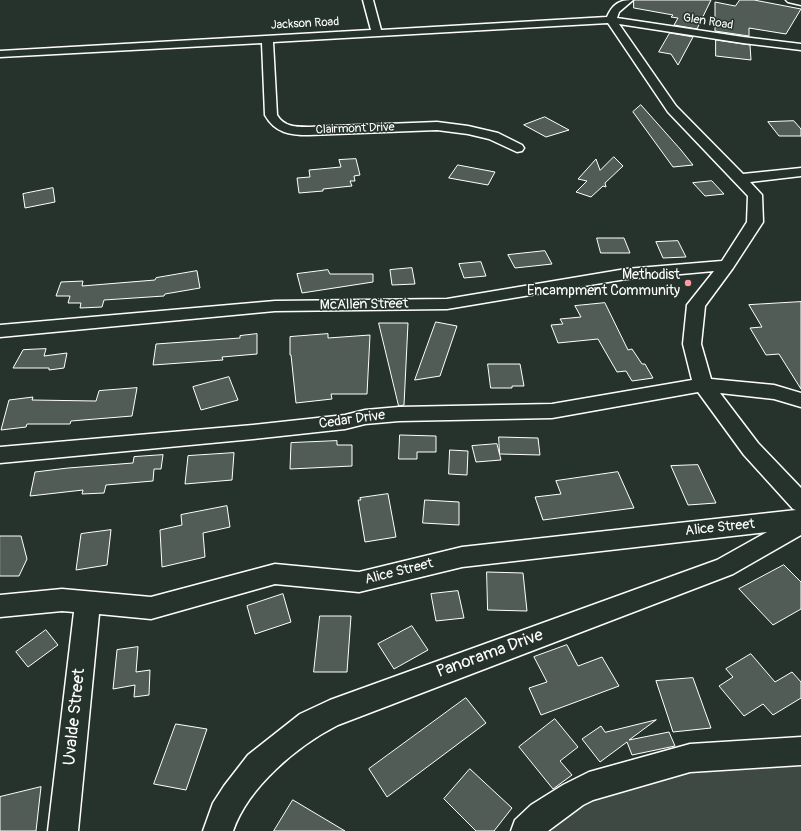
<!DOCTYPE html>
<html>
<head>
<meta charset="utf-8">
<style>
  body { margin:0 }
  canvas { display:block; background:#26332d }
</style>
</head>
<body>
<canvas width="801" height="831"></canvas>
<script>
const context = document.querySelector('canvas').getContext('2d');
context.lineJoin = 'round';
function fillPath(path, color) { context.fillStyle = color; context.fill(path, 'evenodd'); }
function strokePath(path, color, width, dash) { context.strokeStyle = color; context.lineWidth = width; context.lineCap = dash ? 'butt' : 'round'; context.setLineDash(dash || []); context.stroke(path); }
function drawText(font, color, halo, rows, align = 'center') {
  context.font = font + ' Pangolin,sans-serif'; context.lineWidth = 3; context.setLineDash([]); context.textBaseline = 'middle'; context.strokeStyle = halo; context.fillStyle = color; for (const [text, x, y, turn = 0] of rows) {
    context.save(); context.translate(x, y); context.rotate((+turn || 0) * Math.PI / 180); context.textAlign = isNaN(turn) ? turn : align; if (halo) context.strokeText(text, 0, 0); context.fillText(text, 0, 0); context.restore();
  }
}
fillPath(new Path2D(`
  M801,763V831H539L560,812L624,783L691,765Z`), '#3e4944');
const building = new Path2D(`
  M634,0H711L697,29L674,25L678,18L671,17L673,15L634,8Z
  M740,0H754L801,9L786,34L749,28V36L715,31V2L735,6Z
  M670,33L693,37L678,65L671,54L659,52Z
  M716,40L750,45L751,60L716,56Z
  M641,105L681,150L693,165L673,167L633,112Z
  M545,117L569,130L546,137L524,125Z
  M794,121L801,129V136H779L768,122Z
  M614,157L623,166L605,183L606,187L603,186L591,197L576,192L587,181L578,179L596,159L600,170Z
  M356,159L360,175L354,176L355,181H350L352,186L323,189V191L299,193L297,178L310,177L309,170L341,167L339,160Z
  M458,165L495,172L488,185L449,178Z
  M712,181L724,194L705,196L693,183Z
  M53,188L55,202L25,208L23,194Z
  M597,238H624L630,253H601Z
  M678,241L686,257L663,258L656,242Z
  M545,251L552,264L515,268L508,255Z
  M481,262L486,276L464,278L459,264Z
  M412,268L415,284L392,285L390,270Z
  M328,270L330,274H373V282L302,293L297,274Z
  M197,271L200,288L165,294L164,296L104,300L102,307L80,308L81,303H68L70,296H56L61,282L83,281L82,286L155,280L156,278Z
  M801,302V389L779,354L766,355L750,328L762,327L749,305Z
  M605,303L628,350L632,349L642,364H645L653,378L632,381L626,371L617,372L598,339L558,343L551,325L563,324L560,319L581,317L575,306Z
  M436,322L457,326L440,376L415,380Z
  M379,323H408L404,405L399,406Z
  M257,334V354L222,357L223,360L153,365L156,344L240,338V336Z
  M328,334V338L370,335L367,394H331L332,399L296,403L291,355H290V337Z
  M46,349L44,356L67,353L64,368L49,370V368H13L23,350Z
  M488,364H520L524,386H512V388H491Z
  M229,377L238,400L201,410L193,387Z
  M137,388L132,416L71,421L70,424H27L26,427L1,430L9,400L33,397L32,400L96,401L99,391Z
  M400,435L436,436V452H417V459H399Z
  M499,437L538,438L540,455L500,454Z
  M337,441V445H352V466L290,469L291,443Z
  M497,444L501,460L476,462L472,446Z
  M450,450L468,451L467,475L449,474Z
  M234,453L232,480L185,484L188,456Z
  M163,455L161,469H154L153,481L106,485L104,493L82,494L83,490L30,496L35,472L68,468L133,463L134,457Z
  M698,465L716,503L688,505L671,466Z
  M618,472L634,508L543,520L535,497L561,494L556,481Z
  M388,494L396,537L365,542L358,500H361L360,498Z
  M425,500L459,502V525L423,523Z
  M227,506L230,527L203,533L205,557L162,567L160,530L182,525L181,515Z
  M111,530L107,565L76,570L81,534Z
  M0,536H21L27,559L19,576H0Z
  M784,565L801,582V609L773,625L739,589Z
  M487,572L523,573L527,611L488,610Z
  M458,591L464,618L436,621L431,594Z
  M283,594L291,622L255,634L247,606Z
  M320,616H351L347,672H314Z
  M412,626L428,650L394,669L378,644Z
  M46,630L58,645L28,667L16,652Z
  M567,645L578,666L602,657L619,686L541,715L529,688L547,682L534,657Z
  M138,647L136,672L150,670L149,695L134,697L135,685L113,689L117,650Z
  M751,654L775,682L792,672L801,682V698L773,715L763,704L744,716L719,686L733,677L726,669Z
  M693,678L711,728L673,732L656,681Z
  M466,698L486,723L387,797L369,769Z
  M555,719L578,747L560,761L572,775L553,789L519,747Z
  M656,720L629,740L669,732L675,746L632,755L627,742L600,762L582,739L601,726L605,732Z
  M176,724L207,729L186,790L154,784Z
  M470,769L512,808L494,831H476L444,799Z
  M41,787L36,831H0V797Z
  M293,800L345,831H274Z`);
fillPath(building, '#515c57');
strokePath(building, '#fff', 1);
const minor = new Path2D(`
  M363,0H373L381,30L607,17C613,4 619,0 633,0L619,12L617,18L743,37L801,44V50L743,43L619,24L676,106L743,174L801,168V176L750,182L762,195L763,222L733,268L705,306L701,344L711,379L774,385L801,393V407L774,399L720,393L758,443L801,488V535L733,574L338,725C297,746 248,787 233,831H203L213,803L224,786L248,755L300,714L330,700L717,560L767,532L462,567L359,592L275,584L151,619L99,614L78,831H48L74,612L62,611L0,617V595L62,589L151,597L275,564L359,572L462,547L796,510L793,509L744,455L698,392L552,418L399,421L365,424L345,429L253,439L0,463V447L253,425L345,415L365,410L399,407L552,404L692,380L683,344L687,305L714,271L626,279L447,309L275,311L0,337V325L275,301L447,299L626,269L722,261L747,222L748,196L668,112L608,23L273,42L277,115C284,127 296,127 309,127L437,122L468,126L498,133L522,145L524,148L522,151L517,152L489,139L468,134L437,130L309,135C290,135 275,133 265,115L262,43L0,57V51L371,30Z
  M786,0H801V5L788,2Z
  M801,737V765L690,772L593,800L583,805L548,831H511L515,820L531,805L563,785L589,772L690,744Z`);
strokePath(minor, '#fff', 3);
fillPath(minor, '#26332d');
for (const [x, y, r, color] of [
  [688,283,4,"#ff9aa2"]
]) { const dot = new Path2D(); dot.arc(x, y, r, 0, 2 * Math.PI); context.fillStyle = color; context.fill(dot); strokePath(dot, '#26332d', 1.5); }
drawText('12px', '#fff', '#26332d', [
  ["Glen Road",708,22,9],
  ["Jackson Road",305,24,-3],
  ["Clairmont Drive",355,129,-2]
]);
drawText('14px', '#fff', '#26332d', [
  ["Methodist",680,275],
  ["Encampment Community",680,291]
], 'right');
drawText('14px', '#fff', '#26332d', [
  ["McAllen Street",364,305,-1],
  ["Cedar Drive",352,420,-8],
  ["Alice Street",720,528,-6],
  ["Alice Street",399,572,-14]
]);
drawText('17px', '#fff', '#26332d', [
  ["Panorama Drive",490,654,-20],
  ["Uvalde Street",75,717,-84]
]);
</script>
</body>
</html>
